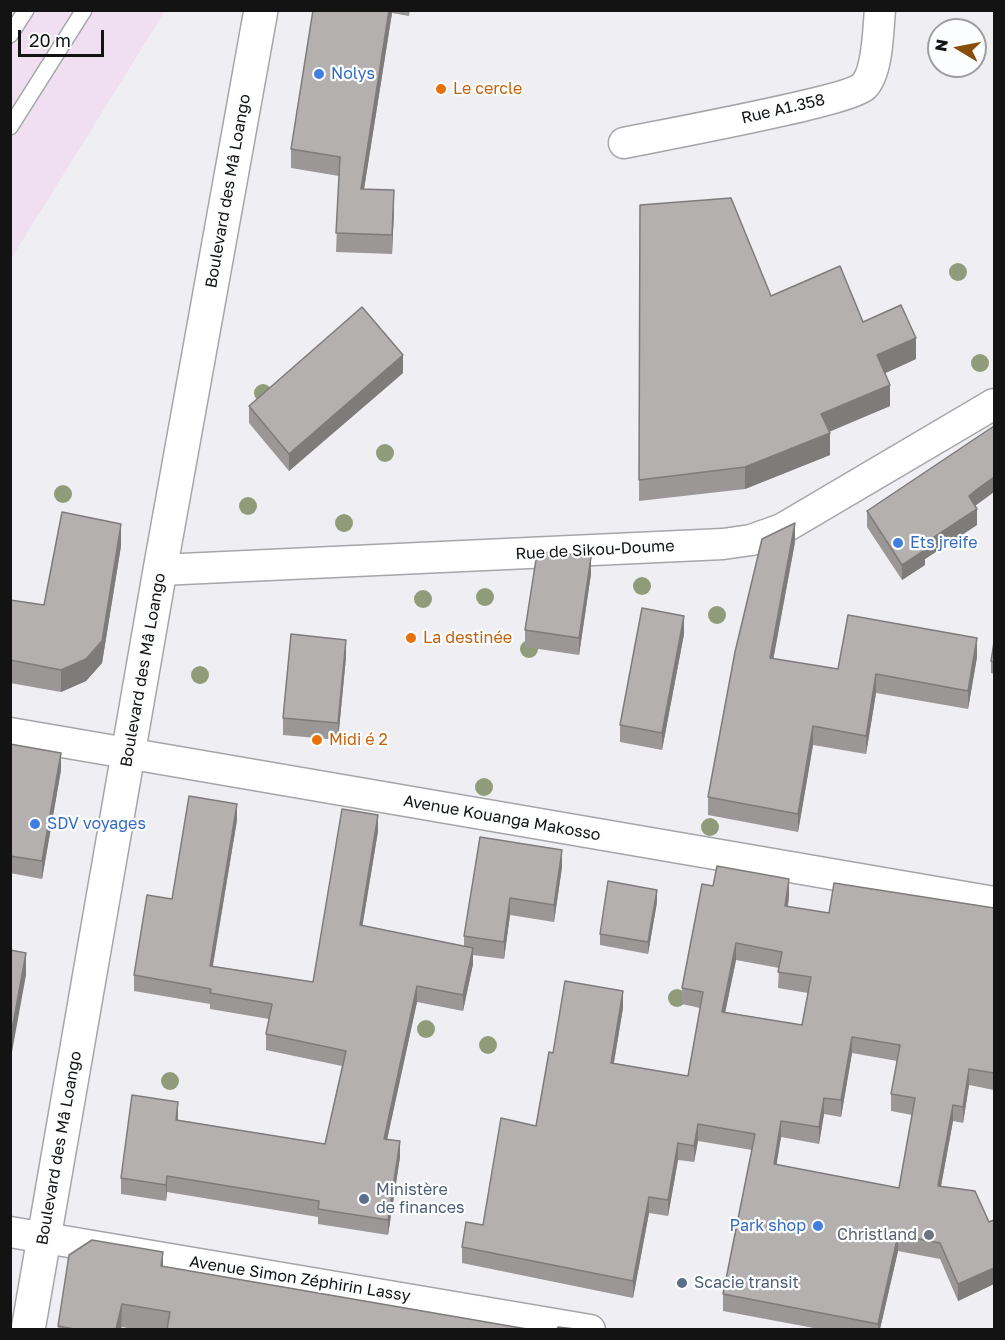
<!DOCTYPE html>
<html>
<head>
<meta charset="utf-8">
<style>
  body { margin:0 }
  #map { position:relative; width:1005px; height:1340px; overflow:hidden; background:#efeff3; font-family:"Golos Text",sans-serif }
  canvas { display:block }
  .frame { position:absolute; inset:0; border:12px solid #131314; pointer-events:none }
  .north { position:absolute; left:927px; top:18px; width:60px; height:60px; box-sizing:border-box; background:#fcfdff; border:2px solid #9f9fa1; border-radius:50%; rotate:280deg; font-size:16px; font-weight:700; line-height:24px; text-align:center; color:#131314 }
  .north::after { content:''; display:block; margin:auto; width:21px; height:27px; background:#884d06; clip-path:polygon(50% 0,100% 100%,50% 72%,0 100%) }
  .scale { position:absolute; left:18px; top:30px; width:86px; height:27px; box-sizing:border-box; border:3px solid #131314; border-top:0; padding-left:8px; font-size:18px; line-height:21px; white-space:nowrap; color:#131314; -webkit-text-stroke:4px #fcfdff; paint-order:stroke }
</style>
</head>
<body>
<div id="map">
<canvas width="1005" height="1340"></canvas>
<div class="frame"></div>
<div class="north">N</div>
<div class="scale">20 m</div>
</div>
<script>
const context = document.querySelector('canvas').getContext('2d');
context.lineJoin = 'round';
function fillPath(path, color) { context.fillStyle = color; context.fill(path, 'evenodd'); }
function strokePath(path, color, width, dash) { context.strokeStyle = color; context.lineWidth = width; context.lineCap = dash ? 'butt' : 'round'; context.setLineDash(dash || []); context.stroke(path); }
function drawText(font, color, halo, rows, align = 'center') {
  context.font = font + ' "Golos Text",sans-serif'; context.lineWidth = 4.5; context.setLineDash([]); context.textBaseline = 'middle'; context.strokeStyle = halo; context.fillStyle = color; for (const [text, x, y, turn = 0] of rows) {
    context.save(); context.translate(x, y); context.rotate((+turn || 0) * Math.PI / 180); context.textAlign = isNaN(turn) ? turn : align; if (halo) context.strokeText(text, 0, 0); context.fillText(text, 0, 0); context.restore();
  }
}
fillPath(new Path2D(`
  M11,11H165L11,259Z`), '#f0dff1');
const service = new Path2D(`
  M10,35L26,10
  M10,127L84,10`);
const minor = new Path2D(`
  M624,143C658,136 849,101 864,86C878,72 878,30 880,10
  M160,570L723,544L751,540L782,529L994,404
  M10,733L994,902
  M10,1232L590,1330`);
const tertiary = new Path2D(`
  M28,1330L160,570L261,10`);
strokePath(service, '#a5a6a9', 18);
strokePath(minor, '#a5a6a9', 33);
strokePath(tertiary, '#a5a6a9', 36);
strokePath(service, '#fff', 15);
strokePath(minor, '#fff', 30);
strokePath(tertiary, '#fff', 33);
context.fillStyle = '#909c79';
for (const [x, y] of [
  [958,272],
  [980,363],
  [263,393],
  [385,453],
  [63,494],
  [248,506],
  [344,523],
  [642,586],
  [485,597],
  [423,599],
  [717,615],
  [529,649],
  [200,675],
  [484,787],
  [710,827],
  [677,998],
  [426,1029],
  [488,1045],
  [170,1081]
]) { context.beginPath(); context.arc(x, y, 9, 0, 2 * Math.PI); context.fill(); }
fillPath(new Path2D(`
  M313,10H410L409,16L392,13L364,189L394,210L392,254L336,252L339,176L291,168V149Z
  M640,205L771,296L863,322L916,359L885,373L890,406L829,432L830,455L745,489L639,501Z
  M403,373L289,471L249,423V406Z
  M994,426V492L975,506L977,525L925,559V565L902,580L867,527V511Z
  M795,542L773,659L838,669L977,657L968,709L876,693L866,754L813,745L798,832L708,815V797Z
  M121,546L102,663L86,681L61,692L10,683V600L44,605Z
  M591,574L579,655L525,647V630Z
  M684,634L662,750L620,742V725Z
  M994,642V674L991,673V661Z
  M346,657L338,740L283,735V718Z
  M10,744L61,770L42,879L10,873Z
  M237,820L213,966L313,982L378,831L362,926L464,946V936L480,837L562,867L554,922L510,915L504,959L473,955V964L463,1011L417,1002L387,1139L400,1157L388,1235L318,1224V1217L167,1192L166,1201L121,1194V1178L178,1117V1120L325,1144L342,1066L266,1050V1034L269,1019L210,1009V1004L134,991V975L172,899Z
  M713,886L789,896L788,907L829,913L994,908V1090L969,1085L963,1123L953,1121L941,1186L989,1222L994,1220V1284L958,1301L940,1259L898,1251L880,1329H819L723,1311V1294L752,1150L698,1141L694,1162L678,1160L668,1216L649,1213L633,1298L462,1263V1247L483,1225L536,1126L553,1053L623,1008L614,1063L688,1076L700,1008L682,1004V988ZM736,960L779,968L778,988L808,993L802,1025L725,1012ZM852,1053L897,1061L891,1094V1111L912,1115L899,1188L776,1165L781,1137L819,1144L824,1114L841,1117Z
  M657,902L648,954L600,945V934Z
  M163,1266L527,1329H133L122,1327L121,1329H58V1326Z`), '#9b9797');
fillPath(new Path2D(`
  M389,10H392V13L361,208V189Z
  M394,190V210L392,254V235Z
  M916,338V359L877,377V355Z
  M403,355V373L289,471V454Z
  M890,385V406L821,435V414Z
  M830,433V455L745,489V467Z
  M994,477V492L976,505L969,512V496L976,490Z
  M977,509V525L925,559V565L902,580V565L922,545Z
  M795,523V542L770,677V658Z
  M121,524V546L102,663L86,681L61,692V670Z
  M591,557V574L579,655V638Z
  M684,616V634L662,750V733Z
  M977,638V657L968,709V691Z
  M346,640V657L338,740V723Z
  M876,674V693L866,754V736Z
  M813,726V745L798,832V814Z
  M61,753V770L42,879V861Z
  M237,804V820L210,981V966Z
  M378,815V831L360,941V925Z
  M562,850V867L554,922V905Z
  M789,879V896L785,923V906Z
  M657,890V902L648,954V942Z
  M510,898V915L504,959V942Z
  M736,943V960L722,1028V1012Z
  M473,948V964L463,1011V995Z
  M26,953V975L10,1063V1041Z
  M417,986V1002L384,1154V1139Z
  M623,991V1008L611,1079V1063Z
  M852,1037V1053L841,1117V1100Z
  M969,1069V1085L963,1123V1107Z
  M824,1098V1114L819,1144V1127Z
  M178,1102V1117L176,1135V1120Z
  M953,1105V1121L938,1202V1186Z
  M781,1121V1137L774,1181V1164Z
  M698,1124V1141L694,1162V1146Z
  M400,1141V1157L388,1235V1220Z
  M678,1143V1160L668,1216V1200Z
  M167,1176V1192L166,1201V1185Z
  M649,1197V1213L633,1298V1281Z
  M898,1235V1251L880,1329H878V1324Z
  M163,1252V1275L161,1266Z
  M994,1268V1284L958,1301V1284Z
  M122,1304L121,1329H116Z`), '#7e7b7b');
const building = new Path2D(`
  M313,10H389L361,189L394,190L392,235L336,233L340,157L291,149Z
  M731,198L771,296L840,266L863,322L901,305L916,338L877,355L890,385L821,414L830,433L745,467L639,480L640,205Z
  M362,307L403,355L289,454L249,406Z
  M994,426V477L976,490L969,496L977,509L922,545L925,550L902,565L867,511Z
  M62,512L121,524L102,641L86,659L61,670L10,660V600L44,605Z
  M795,523L770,658L838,669L848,615L977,638L968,691L876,674L866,736L813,726L798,814L708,797L735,652L762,539Z
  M553,552L591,557L579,638L525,630L537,553Z
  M642,608L684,616L662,733L620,725Z
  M291,634L346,640L338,723L283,718Z
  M994,642V662L991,661Z
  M10,744L61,753L42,861L10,856Z
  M189,796L237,804L210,966L313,982L342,809L378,815L360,925L473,948L463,995L417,986L384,1139L400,1141L388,1220L318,1209L319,1201L167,1176L166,1185L121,1178L132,1095L178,1102L176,1120L325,1144L346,1051L266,1034L272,1004L210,993L211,989L134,975L147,895L172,899Z
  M480,837L562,850L554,905L510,898L504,942L464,936Z
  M717,866L789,879L785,906L829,913L834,883L994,908V1073L969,1069L963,1107L953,1105L938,1186L975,1191L989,1222L994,1220V1268L958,1284L940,1243L898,1235L878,1324L723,1294L755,1134L698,1124L694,1146L678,1143L668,1200L649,1197L633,1281L462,1247L466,1222L483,1225L501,1118L536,1126L549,1052L553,1053L565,981L623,991L611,1063L688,1076L703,992L682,988L702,884L713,886ZM736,943L782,952L778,972L811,977L802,1025L722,1012ZM852,1037L900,1045L891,1094L915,1098L899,1188L774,1164L781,1121L819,1127L824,1098L841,1100Z
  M608,881L657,890L648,942L600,934Z
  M10,950L26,953L10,1041Z
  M92,1240L163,1252L161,1266L527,1329H167L170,1312L122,1304L116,1329H74L58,1326L69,1255Z
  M558,1327L575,1329H557Z`);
fillPath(building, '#b4b0b0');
strokePath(building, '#7e7b7b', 1.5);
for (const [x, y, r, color] of [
  [319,74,6,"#3f7fe0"],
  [441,89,6,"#e8710a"],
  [898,543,6,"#3f7fe0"],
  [411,638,6,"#e8710a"],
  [317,740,6,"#e8710a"],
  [35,824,6,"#3f7fe0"],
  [364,1199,6,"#5c6f8a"],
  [818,1226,6,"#3f7fe0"],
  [929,1235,6,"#6b7280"],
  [682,1283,6,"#5c6f8a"]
]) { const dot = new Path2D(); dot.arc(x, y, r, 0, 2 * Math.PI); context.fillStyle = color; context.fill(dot); strokePath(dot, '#fcfdff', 2); }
drawText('16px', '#366cbe', '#fcfdff', [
  ["Nolys",331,74],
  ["Ets jreife",910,543],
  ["SDV voyages",47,824],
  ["Park shop",806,1226,"right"]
], 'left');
drawText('16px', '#c56008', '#fcfdff', [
  ["Le cercle",453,89],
  ["La destinée",423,638],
  ["Midi é 2",329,740]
], 'left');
drawText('16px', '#131314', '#fcfdff', [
  ["Rue A1.358",783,109,-13],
  ["Boulevard des Mâ Loango",228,191,-80],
  ["Rue de Sikou-Doume",595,550,-3],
  ["Boulevard des Mâ Loango",143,670,-80],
  ["Avenue Kouanga Makosso",502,818,10],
  ["Boulevard des Mâ Loango",59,1148,-80],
  ["Avenue Simon Zéphirin Lassy",300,1279,9]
]);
drawText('16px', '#4e5e75', '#fcfdff', [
  ["Ministère",376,1190],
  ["de finances",376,1208],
  ["Scacie transit",694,1283]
], 'left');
drawText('16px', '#5b616d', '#fcfdff', [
  ["Christland",917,1235]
], 'right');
</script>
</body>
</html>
